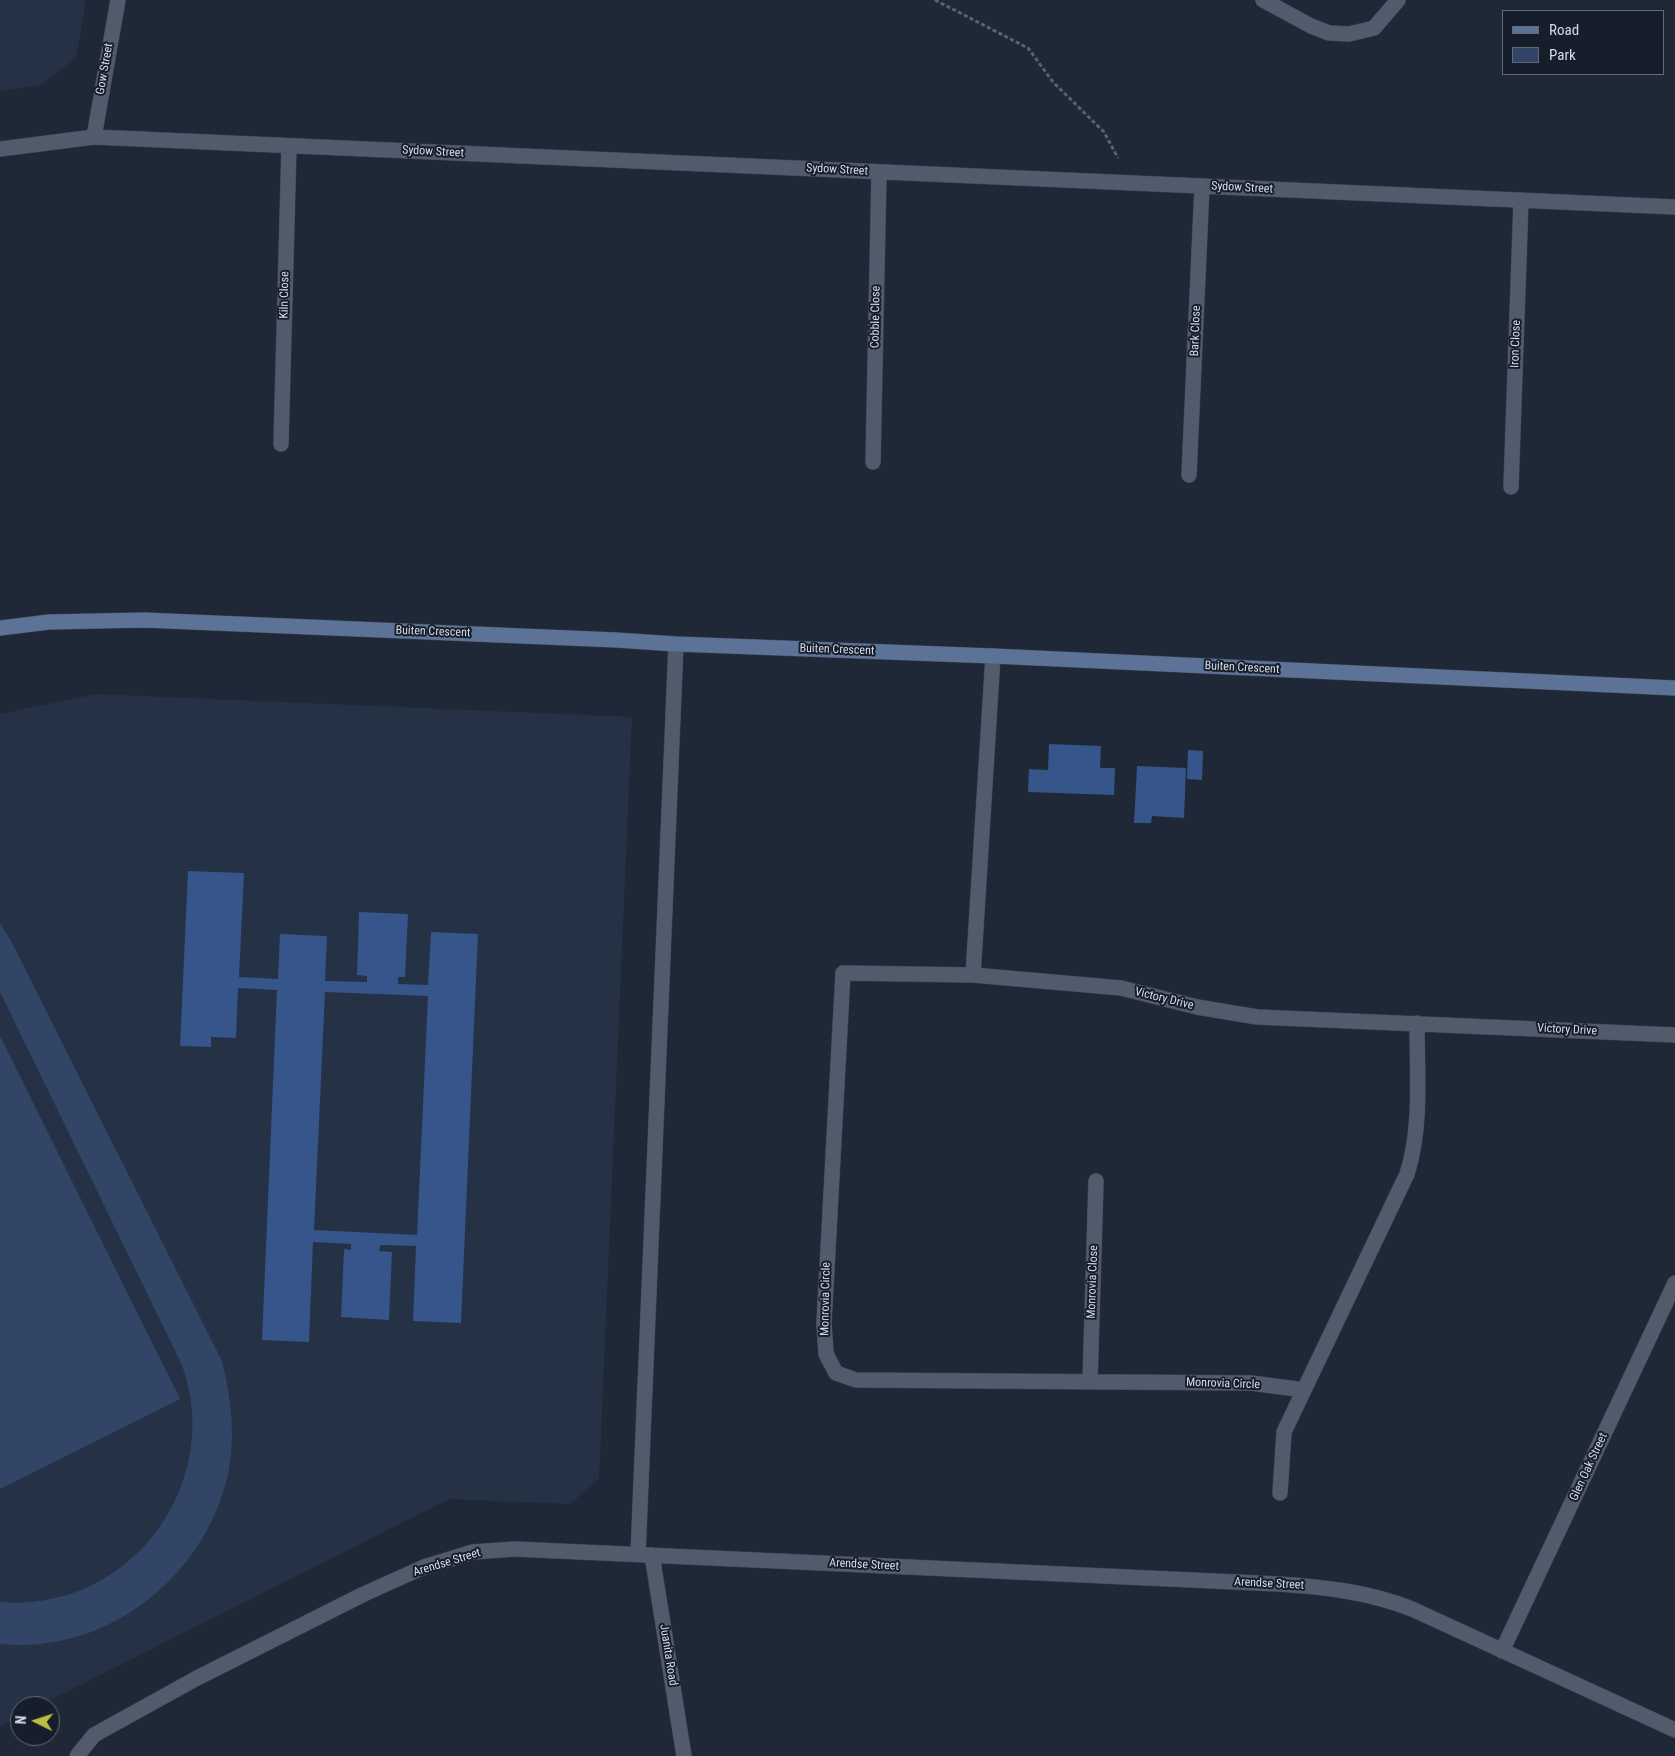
<!DOCTYPE html>
<html>
<head>
<meta charset="utf-8">
<style>
  body { margin:0 }
  #map { position:relative; width:1675px; height:1756px; overflow:hidden; background:#1f2836; font-family:"Roboto Condensed",sans-serif }
  canvas { display:block }
  .legend { position:absolute; left:1502px; top:10px; width:162px; height:65px; box-sizing:border-box; background:#161e2c; border:1px solid #636a76; margin:0; padding:6px 9px; list-style:none; font-size:15px; color:#d6dbe5 }
  .legend li { display:flex; align-items:center; gap:10px; height:25px }
  .legend b { width:25px; border:1px solid #636a76 }
  .north { position:absolute; left:10px; top:1696px; width:50px; height:50px; box-sizing:border-box; background:#161e2c; border:1px solid #636a76; border-radius:50%; rotate:274deg; font-size:14px; font-weight:700; line-height:20px; text-align:center; color:#d6dbe5 }
  .north::after { content:''; display:block; margin:auto; width:18px; height:22px; background:#bcbf44; clip-path:polygon(50% 0,100% 100%,50% 72%,0 100%) }
</style>
</head>
<body>
<div id="map">
<canvas width="1675" height="1756"></canvas>
<ul class="legend">
<li><b style="height:6px;background:#5c7296"></b>Road</li>
<li><b style="height:14px;background:#324566"></b>Park</li>
</ul>
<div class="north">N</div>
</div>
<script>
const context = document.querySelector('canvas').getContext('2d');
context.lineJoin = 'round';
function fillPath(path, color) { context.fillStyle = color; context.fill(path, 'evenodd'); }
function strokePath(path, color, width, dash) { context.strokeStyle = color; context.lineWidth = width; context.lineCap = dash ? 'butt' : 'round'; context.setLineDash(dash || []); context.stroke(path); }
function drawText(font, color, halo, rows, align = 'center') {
  context.font = font + ' "Roboto Condensed",sans-serif'; context.lineWidth = 4; context.setLineDash([]); context.textBaseline = 'middle'; context.strokeStyle = halo; context.fillStyle = color; for (const [text, x, y, turn = 0] of rows) {
    context.save(); context.translate(x, y); context.rotate((+turn || 0) * Math.PI / 180); context.textAlign = isNaN(turn) ? turn : align; if (halo) context.strokeText(text, 0, 0); context.fillText(text, 0, 0); context.restore();
  }
}
fillPath(new Path2D(`
  M0,0H86L76,58L40,85L0,91Z
  M96,694L632,717L599,1479L570,1504L449,1499L39,1706H20V1716L0,1726V714Z`), '#253145');
fillPath(new Path2D(`
  M0,923L11,941L222,1361C231,1398 236,1436 228,1474C205,1577 107,1655 0,1644V1602C29,1605 60,1599 86,1588C157,1556 201,1480 191,1402C190,1390 186,1378 182,1365L0,992Z
  M0,1036L180,1399L0,1489Z`), '#324566');
fillPath(new Path2D(`
  M1049,744L1101,746L1100,768H1115L1114,795L1028,792L1029,769L1048,770Z
  M1188,750L1203,751L1202,780L1187,779Z
  M1137,766L1186,768L1184,818L1152,816L1151,823H1134Z
  M188,871L244,873L239,977L278,979L280,934L327,936L325,981L367,982V976L357,975L359,912L408,914L405,977H398V984L428,985L431,932L478,934L461,1323L413,1321L416,1246L380,1245L379,1251L392,1252L389,1320L341,1317L344,1249L351,1250V1244L313,1242L309,1342L262,1340L277,990L238,988L236,1038L211,1037V1047L180,1046ZM325,992L428,996L417,1235L314,1230Z`), '#36558b');
const street = new Path2D(`
  M1263,0L1311,26L1329,33L1349,34L1374,28L1398,0
  M94,137L118,0
  M0,149L94,137L1675,207
  M281,444L289,146
  M873,462L879,172
  M1189,475L1202,186
  M1511,487L1521,201
  M973,975L993,656
  M1090,1382L1096,1181
  M1304,1390L1251,1383L856,1380L836,1373L826,1354L824,1323L843,973L973,975L1121,988L1197,1007L1257,1017L1675,1035
  M1280,1493L1284,1432L1407,1174C1422,1128 1417,1072 1417,1023
  M638,1554L676,644
  M652,1555L684,1756
  M1502,1651L1675,1283
  M77,1756L94,1735L197,1678L364,1594L424,1567L473,1552L515,1549L1279,1584C1325,1587 1369,1592 1412,1609L1675,1730`);
const secondary = new Path2D(`
  M0,628L49,622L144,620L616,640L676,644L993,656L1675,688`);
strokePath(street, '#3e4551', 16);
strokePath(secondary, '#3e4551', 16);
strokePath(new Path2D(`
  M935,0L1028,48L1053,82L1104,132L1118,158`), '#5a626f', 3, [4, 2.5]);
strokePath(street, '#515b6b', 15);
strokePath(secondary, '#5c7296', 15);
drawText('12px', '#d6dbe5', '#161e2c', [
  ["Gow Street",105,69,-80],
  ["Sydow Street",433,152,3],
  ["Sydow Street",837,170,3],
  ["Sydow Street",1242,188,3],
  ["Kiln Close",285,295,-89],
  ["Cobble Close",876,317,-89],
  ["Bark Close",1196,331,-88],
  ["Iron Close",1516,344,-88],
  ["Buiten Crescent",433,632,2],
  ["Buiten Crescent",837,650,2],
  ["Buiten Crescent",1242,668,3],
  ["Victory Drive",1164,999,14],
  ["Victory Drive",1567,1030,3],
  ["Monrovia Close",1093,1282,-88],
  ["Monrovia Circle",826,1299,-89],
  ["Monrovia Circle",1223,1384,2],
  ["Glen Oak Street",1589,1467,-65],
  ["Arendse Street",447,1563,-17],
  ["Arendse Street",864,1565,3],
  ["Arendse Street",1269,1584,3],
  ["Juanita Road",668,1655,81]
]);
</script>
</body>
</html>
